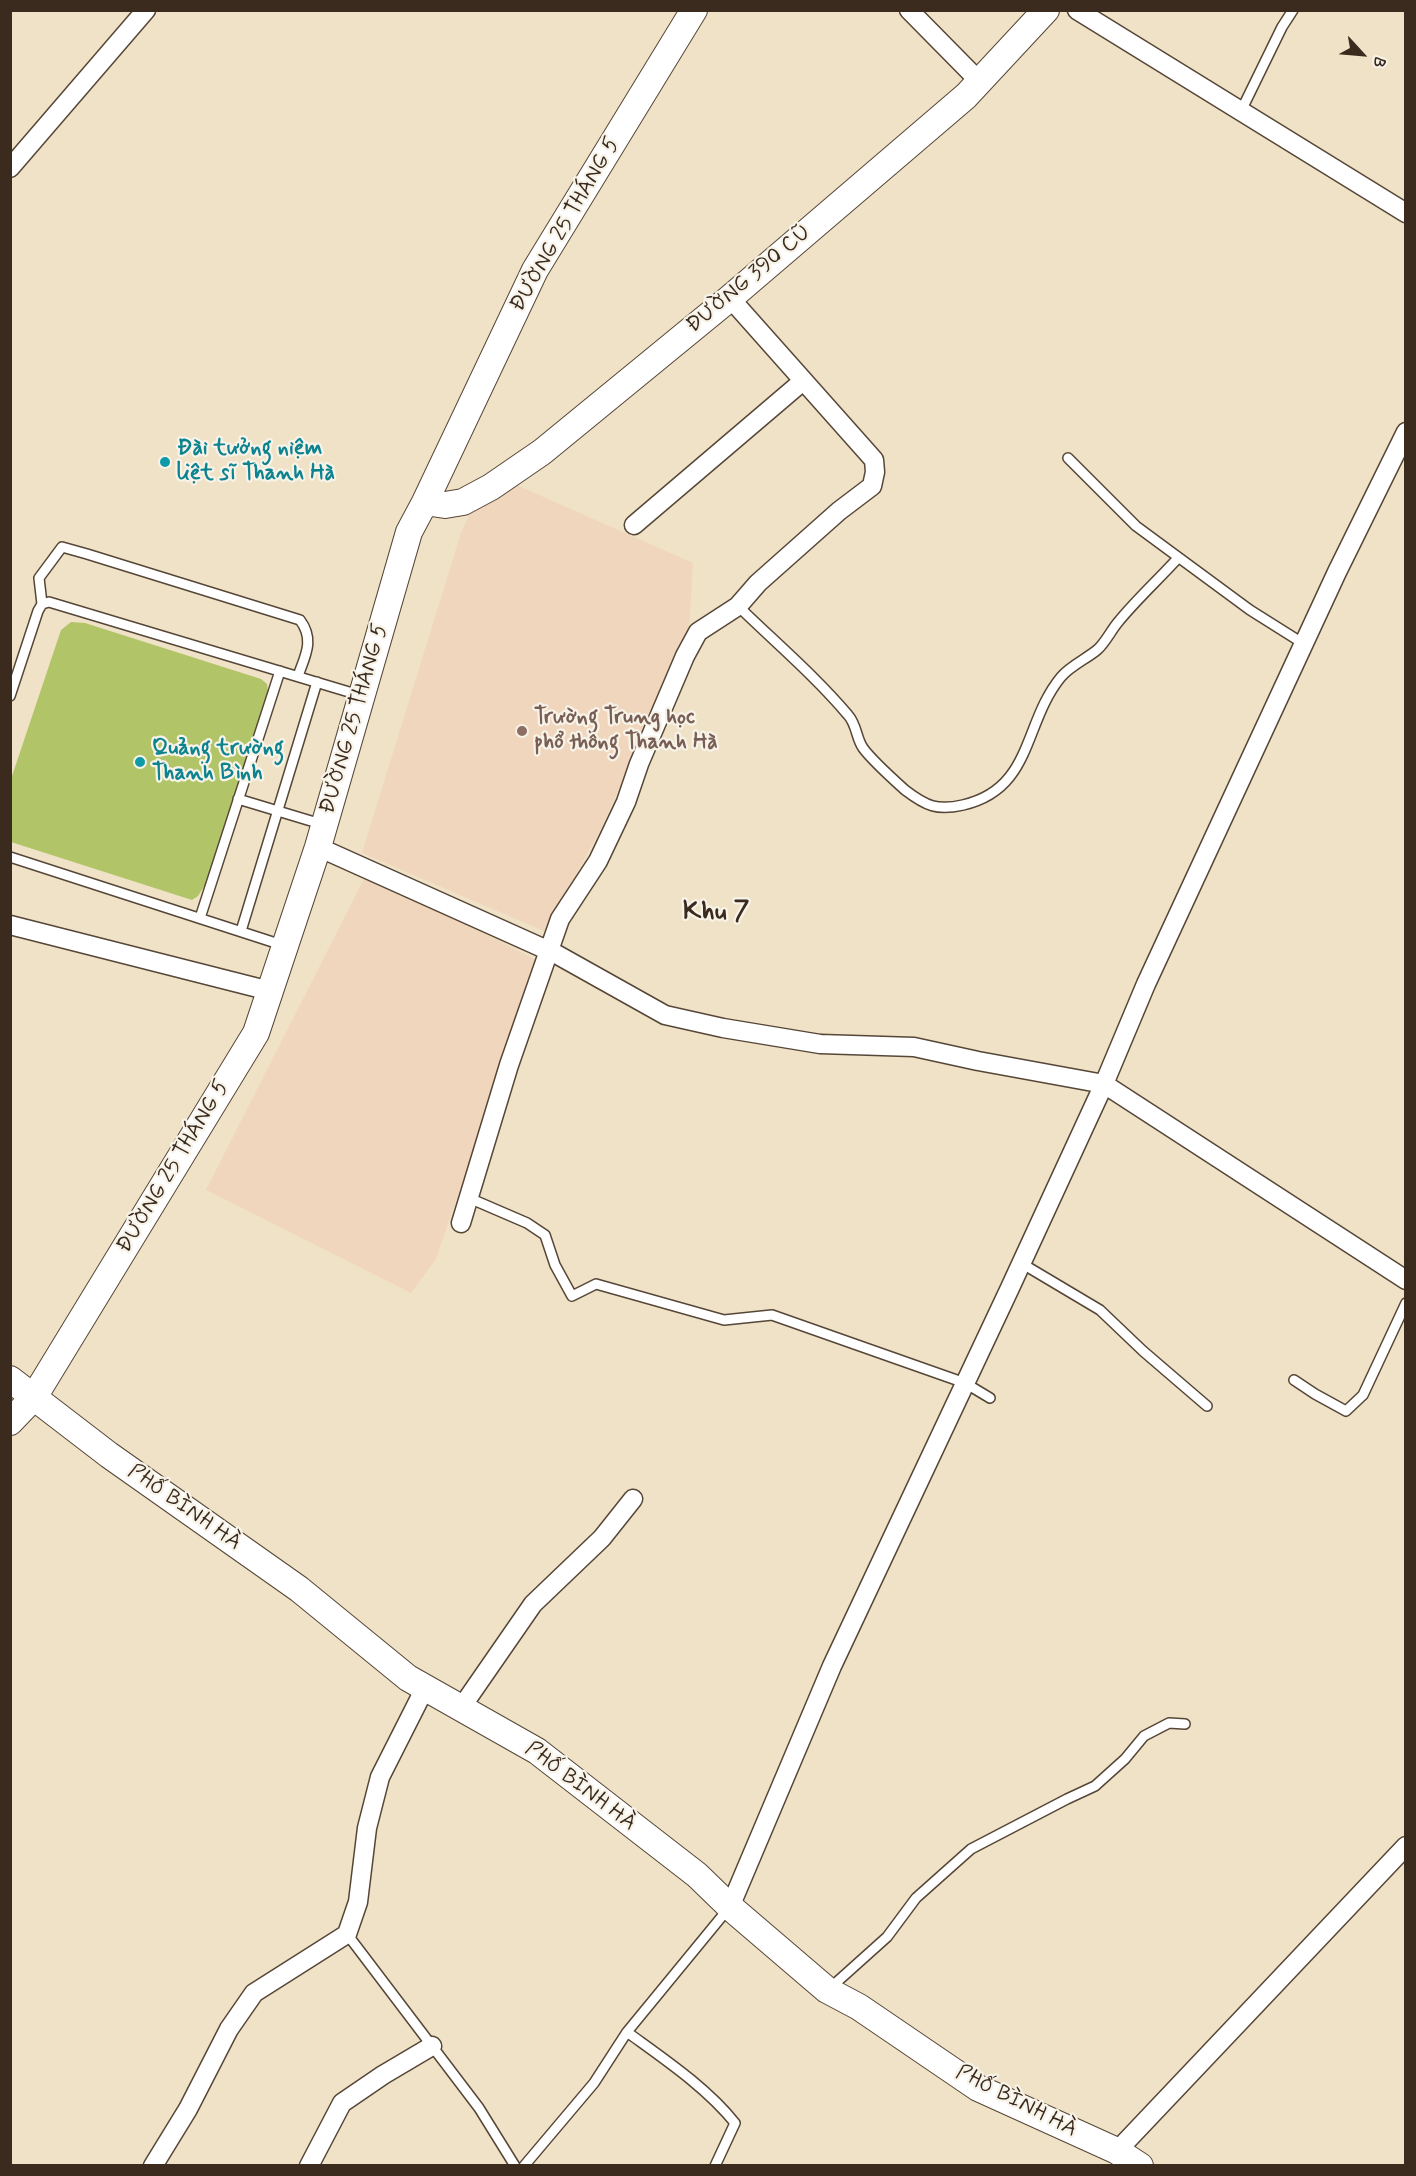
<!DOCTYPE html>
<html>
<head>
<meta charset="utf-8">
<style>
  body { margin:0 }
  #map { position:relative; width:1416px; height:2176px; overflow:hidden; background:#f0e2c6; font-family:Mynerve,sans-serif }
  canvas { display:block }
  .frame { position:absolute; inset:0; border:12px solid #3b2a1e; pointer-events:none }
  .north { position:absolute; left:1332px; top:24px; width:60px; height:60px; -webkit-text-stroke:4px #f7f3e8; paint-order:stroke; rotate:116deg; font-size:16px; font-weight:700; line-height:24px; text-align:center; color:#3b2a1e }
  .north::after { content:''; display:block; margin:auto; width:21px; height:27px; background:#3b2a1e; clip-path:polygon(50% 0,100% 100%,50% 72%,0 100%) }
</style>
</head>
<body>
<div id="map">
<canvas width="1416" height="2176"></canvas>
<div class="frame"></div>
<div class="north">B</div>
</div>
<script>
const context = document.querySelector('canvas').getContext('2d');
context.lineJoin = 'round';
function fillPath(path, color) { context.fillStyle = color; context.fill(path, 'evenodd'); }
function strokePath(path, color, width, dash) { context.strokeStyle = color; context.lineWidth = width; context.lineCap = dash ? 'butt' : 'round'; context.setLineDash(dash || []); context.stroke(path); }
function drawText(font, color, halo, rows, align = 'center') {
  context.font = font + ' Mynerve,sans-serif'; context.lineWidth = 4.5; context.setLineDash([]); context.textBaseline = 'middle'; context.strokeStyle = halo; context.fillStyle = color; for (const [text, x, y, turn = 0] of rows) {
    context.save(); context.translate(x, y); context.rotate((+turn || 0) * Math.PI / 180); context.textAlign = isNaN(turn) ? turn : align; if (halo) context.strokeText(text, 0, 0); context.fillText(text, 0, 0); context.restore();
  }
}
fillPath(new Path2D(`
  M489,473L693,563L689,631L600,831L544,931L362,853L461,533Z
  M367,873L538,961L436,1259L411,1293L206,1190Z`), '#efd6bc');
fillPath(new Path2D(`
  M71,622L85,623L261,679L267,684L268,691L205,885L198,896L192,900L11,842V779L61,630Z`), '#b1c468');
const lane = new Path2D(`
  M1241,111L1282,27L1293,10
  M1068,458L1136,526L1250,610L1304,644
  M42,604L39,578L62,547L87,554L300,620C315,640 305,656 298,676
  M738,606C775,642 815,676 848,715C857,725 856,738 863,748C871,759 895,781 905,790C926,806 937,811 963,805C1033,789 1023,723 1061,677C1070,666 1086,659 1097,650C1106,642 1111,630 1119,621C1137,599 1159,579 1178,558
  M10,696L38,611L42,604L49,602L359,695
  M238,799L321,824
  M10,857L282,945
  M200,918L280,671
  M241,931L317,682
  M469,1198L527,1223L545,1235L555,1265L572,1296L596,1284L724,1320L772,1315L965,1383L990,1398
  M1021,1263L1100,1310L1143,1351L1207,1406
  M1294,1380L1315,1394L1346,1411L1363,1395L1406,1303
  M347,1934L479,2108L515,2166
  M829,1989L887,1937L916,1898L971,1849L1067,1799L1095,1786L1125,1759L1144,1736L1169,1723L1185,1724
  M524,2166L594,2083L627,2032
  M715,2166L735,2123C706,2087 664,2059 627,2032L728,1909`);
const street = new Path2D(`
  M909,10L980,82
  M1077,10L1406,213
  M10,168L146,10
  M634,525L803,381
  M318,847L556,954L665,1015L723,1028L820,1044L914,1047L978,1061L1104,1084L1406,1280
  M10,925L270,991
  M461,1223L509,1065L560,919L598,861L626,802L639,764L685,656L698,632L738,606L758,583L839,511L872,486L875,472L874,460L730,298
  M461,1708L533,1604L602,1538L633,1499
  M730,1907L832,1666L1009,1290L1104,1084L1146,984L1337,572L1406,432
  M1117,2151L1406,1846
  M153,2166L188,2109L229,2029L254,1993L347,1934L358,1902L367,1828L380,1777L425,1688
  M309,2166L342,2103L383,2075L432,2046`);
const secondary = new Path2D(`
  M425,502L445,505L463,502L491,487L542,452L730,298L966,96L1046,10
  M10,1379L109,1455L299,1589L408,1678L537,1751L697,1875L730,1907L827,1990L859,2007L978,2088L1117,2151L1140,2166
  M10,1422L34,1397L256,1033L318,847L409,532L425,502L535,270L694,10`);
strokePath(lane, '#564637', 12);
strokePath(street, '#564637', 21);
strokePath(secondary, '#564637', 28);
strokePath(lane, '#fff', 9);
strokePath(street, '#fff', 18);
strokePath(secondary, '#fff', 26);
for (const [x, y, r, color] of [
  [165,462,6,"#0f9aa8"],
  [522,731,6,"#8d6e63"],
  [140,762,6,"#0f9aa8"]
]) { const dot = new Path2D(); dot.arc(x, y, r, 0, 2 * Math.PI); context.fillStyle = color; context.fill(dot); strokePath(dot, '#f7f3e8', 2); }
drawText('22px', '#3b2a1e', '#f7f3e8', [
  ["ĐƯỜNG 25 THÁNG 5",566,225,-60],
  ["ĐƯỜNG 390 CŨ",749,280,-40],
  ["ĐƯỜNG 25 THÁNG 5",355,719,-74],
  ["ĐƯỜNG 25 THÁNG 5",174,1167,-59],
  ["PHỐ BÌNH HÀ",184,1508,35],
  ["PHỐ BÌNH HÀ",580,1787,37],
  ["PHỐ BÌNH HÀ",1016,2102,27]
]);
drawText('bold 22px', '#0d838f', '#f7f3e8', [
  ["Đài tưởng niệm",177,449],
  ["liệt sĩ Thanh Hà",177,474],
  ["Quảng trường",152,749],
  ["Thanh Bình",152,774]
], 'left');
drawText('bold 22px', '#785e54', '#f7f3e8', [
  ["Trường Trung học",534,718],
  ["phổ thông Thanh Hà",534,743]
], 'left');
drawText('bold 26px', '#3b2a1e', '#f7f3e8', [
  ["Khu 7",716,914]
]);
</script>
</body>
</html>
